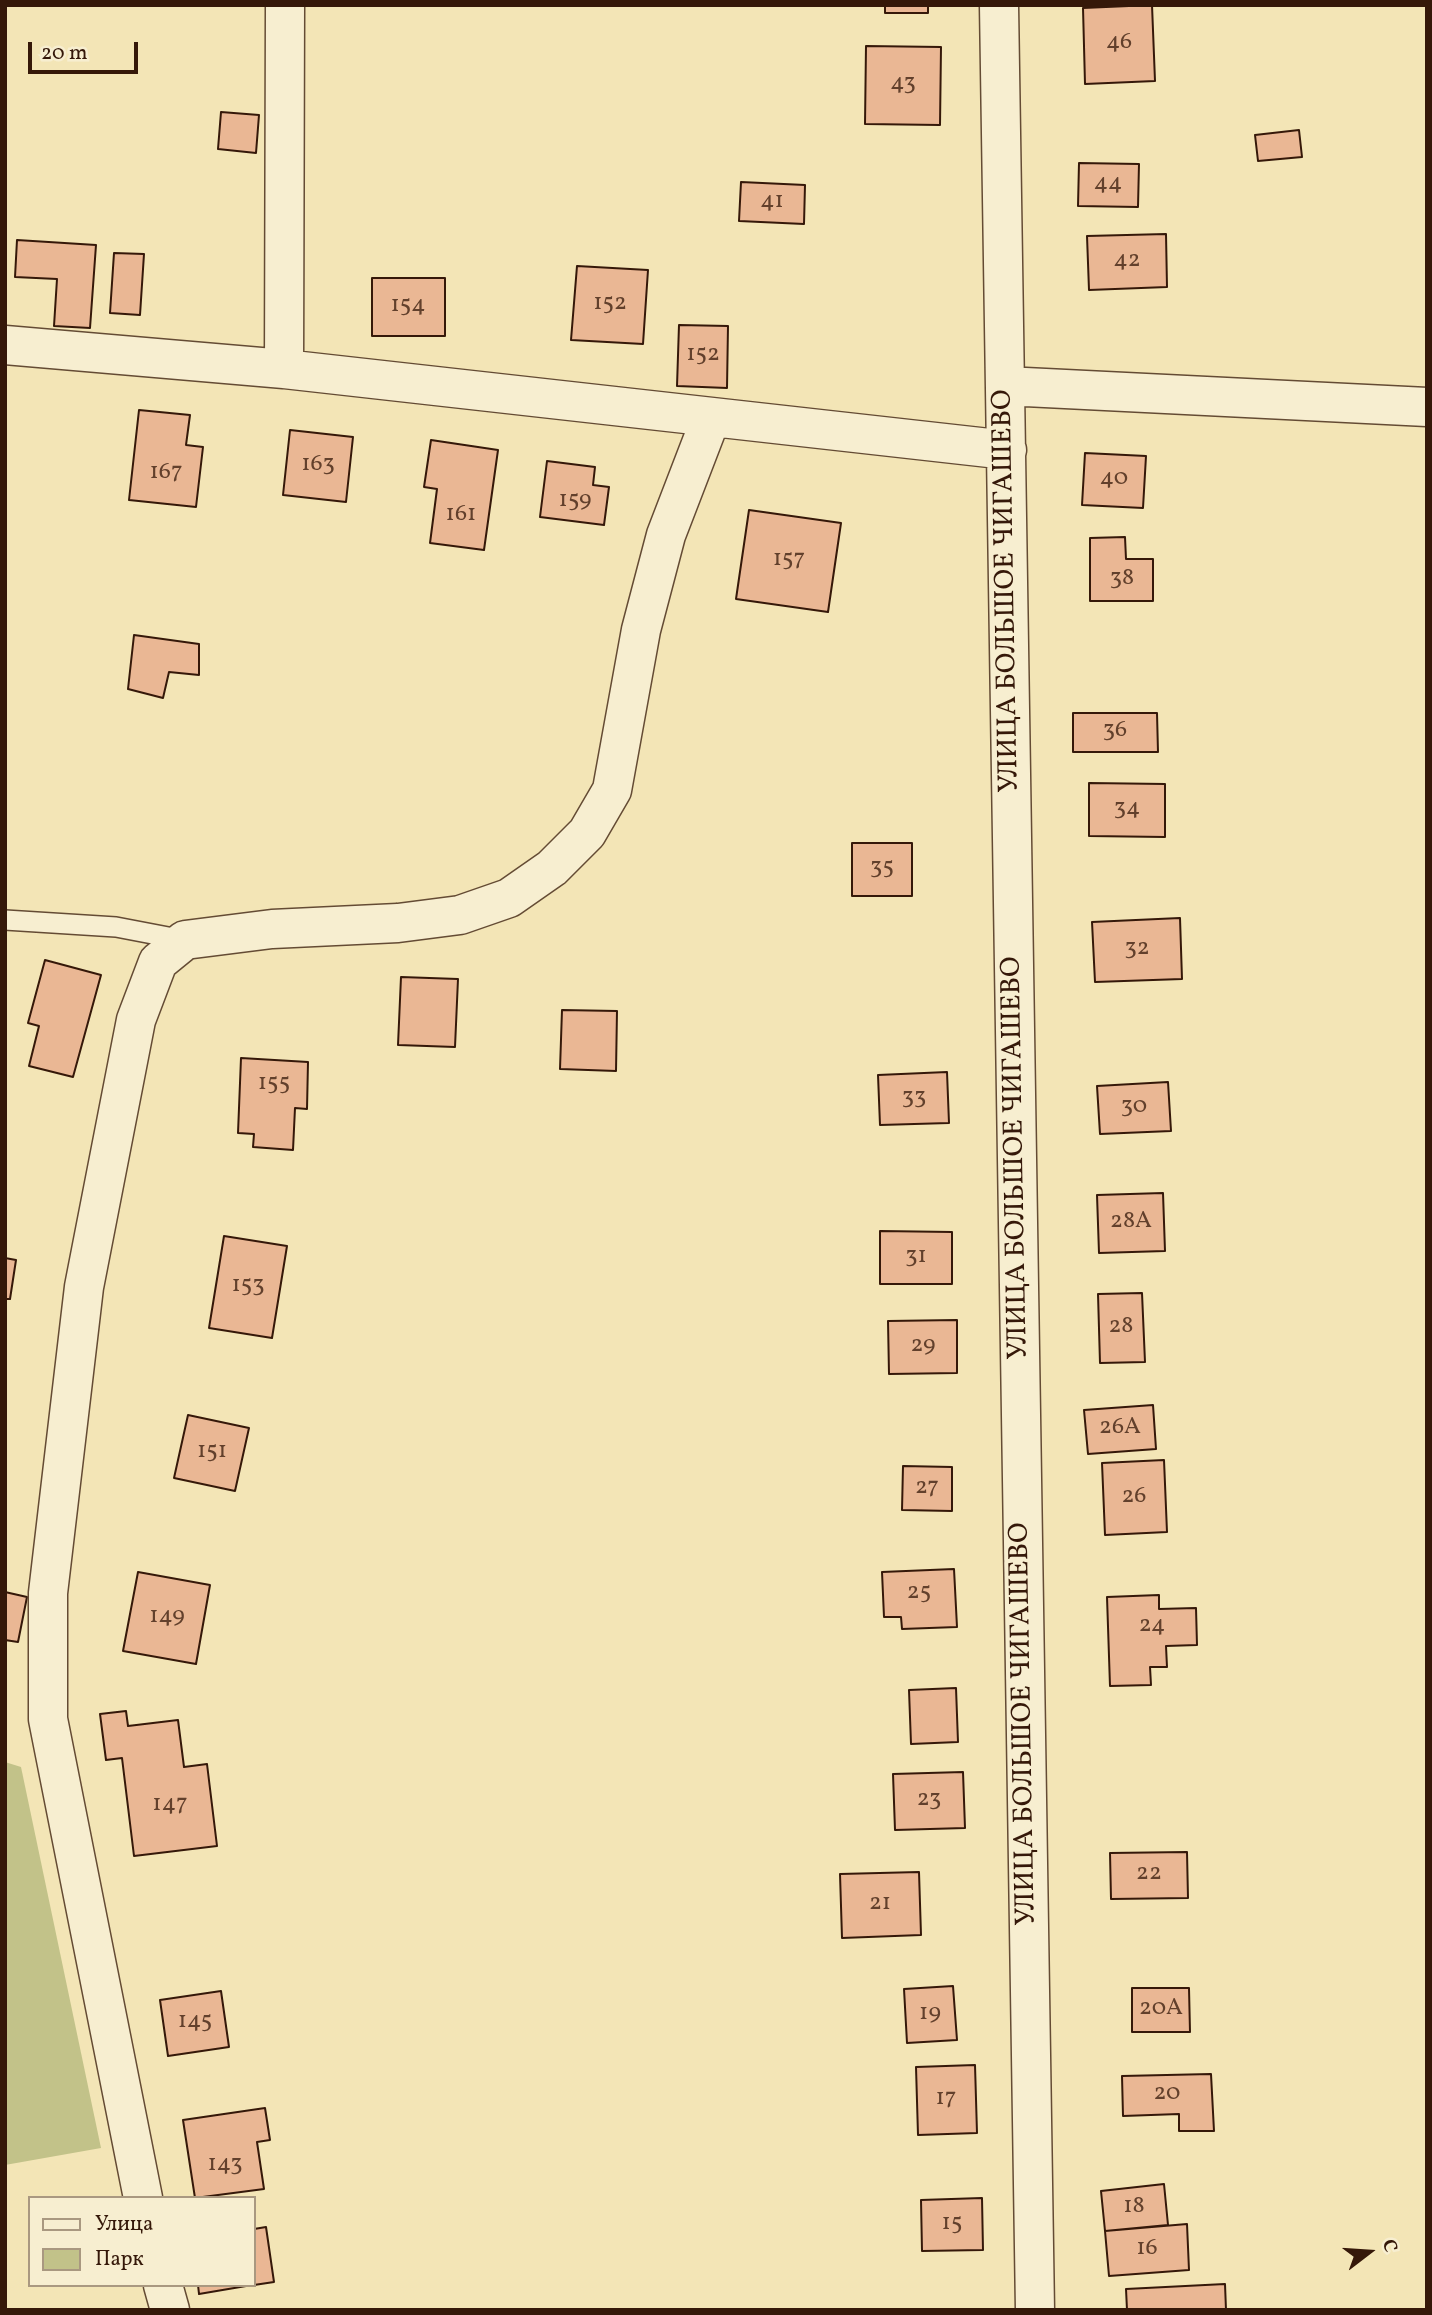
<!DOCTYPE html>
<html>
<head>
<meta charset="utf-8">
<style>
  body { margin:0 }
  #map { position:relative; width:1432px; height:2315px; overflow:hidden; background:#f3e5b6; font-family:Vollkorn,serif }
  canvas { display:block }
  .frame { position:absolute; inset:0; border:7px solid #351809; pointer-events:none }
  .legend { position:absolute; left:28px; top:2196px; width:228px; height:91px; box-sizing:border-box; background:#f7eed0; border:2px solid #a99880; margin:0; padding:9px 12px; list-style:none; font-size:21px; color:#351809 }
  .legend li { display:flex; align-items:center; gap:14px; height:35px }
  .legend b { width:35px; border:2px solid #a99880 }
  .north { position:absolute; left:1334px; top:2217px; width:70px; height:70px; -webkit-text-stroke:5px #f7eed0; paint-order:stroke; rotate:73deg; font-size:19px; font-weight:700; line-height:28px; text-align:center; color:#351809 }
  .north::after { content:''; display:block; margin:auto; width:24px; height:32px; background:#351809; clip-path:polygon(50% 0,100% 100%,50% 72%,0 100%) }
  .scale { position:absolute; left:28px; top:42px; width:110px; height:32px; box-sizing:border-box; border:4px solid #351809; border-top:0; padding-left:9px; font-size:21px; line-height:24px; white-space:nowrap; color:#351809; -webkit-text-stroke:5px #f7eed0; paint-order:stroke }
</style>
</head>
<body>
<div id="map">
<canvas width="1432" height="2315"></canvas>
<div class="frame"></div>
<ul class="legend">
<li><b style="height:9px;background:#f7eed0"></b>Улица</li>
<li><b style="height:19px;background:#c2c289"></b>Парк</li>
</ul>
<div class="north">С</div>
<div class="scale">20 m</div>
</div>
<script>
const context = document.querySelector('canvas').getContext('2d');
context.lineJoin = 'round';
function fillPath(path, color) { context.fillStyle = color; context.fill(path, 'evenodd'); }
function strokePath(path, color, width, dash) { context.strokeStyle = color; context.lineWidth = width; context.lineCap = dash ? 'butt' : 'round'; context.setLineDash(dash || []); context.stroke(path); }
function drawText(font, color, halo, rows, align = 'center') {
  context.font = font + ' Vollkorn,serif'; context.lineWidth = 7; context.setLineDash([]); context.textBaseline = 'middle'; context.strokeStyle = halo; context.fillStyle = color; for (const [text, x, y, turn = 0] of rows) {
    context.save(); context.translate(x, y); context.rotate((+turn || 0) * Math.PI / 180); context.textAlign = isNaN(turn) ? turn : align; if (halo) context.strokeText(text, 0, 0); context.fillText(text, 0, 0); context.restore();
  }
}
fillPath(new Path2D(`
  M5,1762L21,1767L101,2148L5,2165Z`), '#c2c289');
const building = new Path2D(`
  M885,5H928V13H885Z
  M1152,5L1155,81L1085,84L1083,8Z
  M866,46L941,47L940,125L865,124Z
  M221,112L259,115L256,153L218,149Z
  M1299,130L1302,157L1258,161L1255,135Z
  M1079,163L1139,164L1138,207L1078,206Z
  M741,182L805,185L804,224L739,221Z
  M1166,234L1167,287L1089,290L1087,236Z
  M17,240L96,245L90,328L54,326L57,279L15,277Z
  M114,253L144,254L140,315L110,313Z
  M577,266L648,270L643,344L571,340Z
  M372,278H445V336H372Z
  M679,325L728,326L727,388L677,386Z
  M139,410L190,415L186,445L203,447L196,507L129,500Z
  M290,430L353,437L346,502L283,495Z
  M431,440L498,450L484,550L430,543L437,489L424,487Z
  M1085,453L1146,456L1143,508L1082,505Z
  M547,461L595,467L593,485L609,487L604,525L540,517Z
  M749,510L841,523L828,612L736,599Z
  M1125,537L1126,559H1153V601H1090V538Z
  M134,635L199,644V675L169,672L163,698L128,689Z
  M1073,713H1157L1158,752H1073Z
  M1089,783L1165,784V837L1089,836Z
  M852,843H912V896H852Z
  M1180,918L1182,979L1095,982L1092,922Z
  M45,960L101,975L73,1077L29,1066L39,1026L28,1023Z
  M401,977L458,979L455,1047L398,1045Z
  M562,1010L617,1011L616,1071L560,1069Z
  M241,1058L308,1062L307,1109L295,1108L293,1150L253,1147L254,1134L238,1133Z
  M947,1072L949,1123L880,1125L878,1075Z
  M1168,1082L1171,1131L1100,1134L1097,1086Z
  M1163,1193L1165,1251L1099,1253L1097,1195Z
  M880,1231L952,1232V1284H880Z
  M224,1236L287,1246L272,1338L209,1328Z
  M5,1258L16,1260L10,1299H5Z
  M1142,1293L1145,1362L1100,1363L1098,1294Z
  M957,1320V1373L889,1374L888,1321Z
  M1153,1405L1156,1449L1088,1454L1084,1410Z
  M188,1415L249,1428L235,1491L174,1478Z
  M1164,1460L1167,1532L1105,1535L1102,1463Z
  M903,1466L952,1467V1511L902,1510Z
  M954,1569L957,1627L902,1629L901,1617H884L882,1572Z
  M138,1572L210,1585L196,1664L123,1651Z
  M5,1592L27,1597L18,1642L5,1640Z
  M1159,1595V1609L1196,1608L1197,1645L1166,1646L1167,1667H1150L1151,1685L1110,1686L1107,1597Z
  M956,1688L958,1742L911,1744L909,1690Z
  M126,1711L128,1726L178,1720L184,1767L207,1764L217,1846L134,1856L122,1758L106,1760L100,1714Z
  M963,1772L965,1828L895,1830L893,1774Z
  M1187,1852L1188,1898L1111,1899L1110,1853Z
  M919,1872L921,1935L842,1938L840,1874Z
  M953,1986L957,2040L907,2043L904,1989Z
  M1132,1988H1189L1190,2032H1132Z
  M221,1991L229,2047L168,2056L160,2000Z
  M975,2065L977,2133L918,2135L916,2067Z
  M1211,2074L1214,2131H1179V2114L1123,2116L1122,2076Z
  M265,2108L270,2140L257,2142L264,2189L195,2198L183,2120Z
  M1164,2184L1168,2225L1105,2231L1101,2191Z
  M982,2198L983,2250L922,2251L921,2200Z
  M1187,2224L1189,2270L1109,2276L1105,2231Z
  M266,2227L274,2282L254,2285V2229Z
  M1225,2284L1226,2310H1127L1126,2289Z
  M198,2285H252L199,2294Z`);
fillPath(building, '#eab794');
strokePath(building, '#351809', 2);
const service = new Path2D(`
  M5,920L116,927L184,940`);
const minor = new Path2D(`
  M999,5L1035,2310
  M5,345L284,369L1007,450
  M284,369L285,5
  M1005,386L1427,407
  M143,2198L48,1719V1593L84,1287L136,1020L158,962L185,940L272,929L398,923L460,915L509,898L552,868L587,833L612,790L641,630L666,535L711,418
  M163,2285L170,2310`);
strokePath(service, '#644b34', 22);
strokePath(minor, '#644b34', 41);
strokePath(service, '#f7eed0', 19);
strokePath(minor, '#f7eed0', 38);
drawText('24px', '#62402c', null, [
  ["46",1119,44],
  ["43",903,85],
  ["44",1108,185],
  ["41",772,203],
  ["42",1127,262],
  ["152",610,305],
  ["154",408,307],
  ["152",703,356],
  ["163",318,466],
  ["167",166,474],
  ["40",1114,480],
  ["159",575,502],
  ["161",461,516],
  ["157",789,561],
  ["38",1122,580],
  ["36",1115,732],
  ["34",1127,810],
  ["35",882,869],
  ["32",1137,950],
  ["155",274,1085],
  ["33",914,1099],
  ["30",1134,1108],
  ["28А",1131,1223],
  ["31",916,1258],
  ["153",248,1287],
  ["28",1121,1328],
  ["29",923,1347],
  ["26А",1120,1429],
  ["151",212,1453],
  ["27",927,1489],
  ["26",1134,1498],
  ["25",919,1594],
  ["149",167,1618],
  ["24",1152,1627],
  ["23",929,1801],
  ["147",170,1806],
  ["22",1149,1875],
  ["21",880,1905],
  ["20А",1161,2010],
  ["19",930,2015],
  ["145",195,2023],
  ["20",1167,2095],
  ["17",946,2100],
  ["143",225,2166],
  ["18",1134,2208],
  ["15",952,2225],
  ["16",1147,2250]
]);
drawText('28px', '#351809', '#f7eed0', [
  ["УЛИЦА БОЛЬШОЕ ЧИГАШЕВО",1008,591,-91],
  ["УЛИЦА БОЛЬШОЕ ЧИГАШЕВО",1017,1158,-91],
  ["УЛИЦА БОЛЬШОЕ ЧИГАШЕВО",1025,1724,-91]
]);
</script>
</body>
</html>
